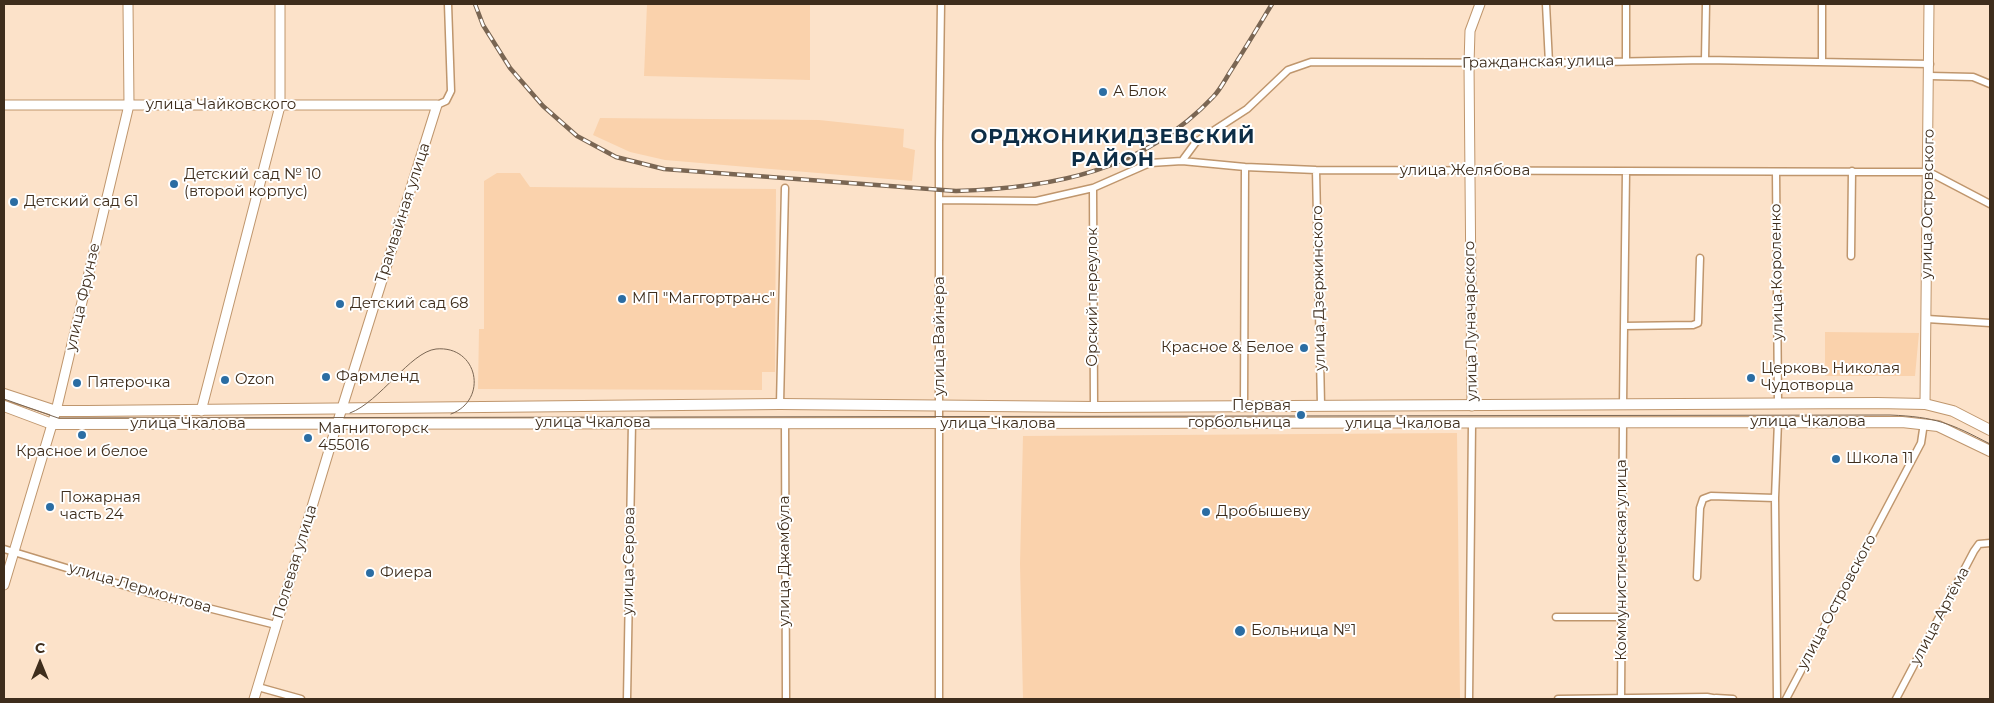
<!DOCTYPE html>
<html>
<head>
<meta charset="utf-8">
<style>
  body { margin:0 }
  #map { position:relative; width:1994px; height:703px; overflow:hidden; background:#fce2c9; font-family:Montserrat,sans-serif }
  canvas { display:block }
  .frame { position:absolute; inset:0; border:5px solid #3e2d1c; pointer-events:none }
  .north { position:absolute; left:15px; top:638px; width:50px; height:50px; -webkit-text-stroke:4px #fff; paint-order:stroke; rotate:0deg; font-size:14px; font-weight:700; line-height:20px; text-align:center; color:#3e2d1c }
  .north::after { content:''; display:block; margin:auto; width:18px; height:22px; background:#3e2d1c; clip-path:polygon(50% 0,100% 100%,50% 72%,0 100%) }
</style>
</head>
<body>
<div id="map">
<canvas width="1994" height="703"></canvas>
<div class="frame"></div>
<div class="north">С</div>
</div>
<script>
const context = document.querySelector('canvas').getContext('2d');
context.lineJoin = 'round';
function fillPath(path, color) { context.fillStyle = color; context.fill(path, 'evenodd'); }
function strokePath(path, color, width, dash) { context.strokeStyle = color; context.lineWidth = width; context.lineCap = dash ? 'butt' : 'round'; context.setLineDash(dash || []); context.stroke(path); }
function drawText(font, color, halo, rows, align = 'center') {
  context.font = font + ' Montserrat,sans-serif'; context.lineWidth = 4; context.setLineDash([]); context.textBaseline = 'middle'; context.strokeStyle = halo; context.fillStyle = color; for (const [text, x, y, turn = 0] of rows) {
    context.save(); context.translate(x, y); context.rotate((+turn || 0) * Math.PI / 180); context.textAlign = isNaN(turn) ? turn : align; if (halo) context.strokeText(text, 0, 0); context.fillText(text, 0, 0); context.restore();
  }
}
fillPath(new Path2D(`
  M647,4H810V80L644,76Z
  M600,118L819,120L904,129L903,147L915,150L912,181L665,160L630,152L593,135Z
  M497,173H520L530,187L776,189L775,372H762V390L478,389L479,329H484V181Z
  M1825,332L1919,333L1915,376H1825Z
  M1457,433L1460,699H1023L1020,564L1023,436Z`), '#fad2ac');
const street = new Path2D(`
  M1546,4L1549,63
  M1626,4V60
  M1822,4V61
  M1705,60L1706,4
  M1930,76L1973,77L1990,84
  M437,105L446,101L451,91L448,4
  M1182,161L1196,142L1247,109L1288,70L1311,62L1549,63L1705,60L1930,64
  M1316,170L1321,405
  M1776,172L1778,403
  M1093,188L1094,407
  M939,200L1036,201L1093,188L1150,163L1182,161L1245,167L1316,170L1929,172L1990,204
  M1851,256L1852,171
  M1927,319L1990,323
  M1624,326L1693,325L1698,323L1700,258
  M780,404L785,188
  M1623,404L1626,172
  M1244,406L1245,167
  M785,424L786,699
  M4,549L152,594L276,625
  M1697,577L1700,508L1703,499L1711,496L1775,498
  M1556,617H1621
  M258,687L301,699
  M1621,697L1623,423
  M1716,698L1733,699
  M627,699L632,422
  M939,699V143L941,4
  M1469,699L1472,424
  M1558,699L1707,697L1718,699
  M1777,699L1775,498L1778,421
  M1786,699L1921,443L1924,423
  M1896,699L1974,551L1979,544L1990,543`);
const secondary = new Path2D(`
  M4,105H437L337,424L254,699
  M1925,404L1929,4
  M1472,406L1469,64L1470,31L1480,4
  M201,411L280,106V4
  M4,585L56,411L129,105L128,4`);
const primary = new Path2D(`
  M4,394L56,411H87L780,404L1094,407L1877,403L1925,404L1953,411L1990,430
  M4,406L52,424L1902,422L1938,426L1990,451`);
strokePath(street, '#bf966d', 9);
strokePath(secondary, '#bf966d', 11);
strokePath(primary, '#bf966d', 12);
strokePath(street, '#fff', 6);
strokePath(secondary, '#fff', 9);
strokePath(primary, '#fff', 10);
strokePath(new Path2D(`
  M4,399L58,418L1890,415C1936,417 1950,423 1990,444
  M350,413C380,402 410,352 436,349C478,345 489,400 451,414`), '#7a6653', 1);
const rail = new Path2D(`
  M475,4L483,25L510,68L543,106L577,136L616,157L664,169L956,191C1054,188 1143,171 1213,97C1220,90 1225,80 1230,72C1245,49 1258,27 1272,4`);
strokePath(rail, '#7a6653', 4.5);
strokePath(rail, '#fff', 2.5, [8]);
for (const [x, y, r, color] of [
  [1103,92,5,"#2b6da3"],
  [174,184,5,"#2b6da3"],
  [14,202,5,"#2b6da3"],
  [622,299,5,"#2b6da3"],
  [340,304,5,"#2b6da3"],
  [1304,348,5,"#2b6da3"],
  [326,377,5,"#2b6da3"],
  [1751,378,5,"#2b6da3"],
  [225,380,5,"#2b6da3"],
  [77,383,5,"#2b6da3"],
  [1301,415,5,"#2b6da3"],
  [82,435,5,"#2b6da3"],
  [308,438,5,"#2b6da3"],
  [1836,459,5,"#2b6da3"],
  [50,507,5,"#2b6da3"],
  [1206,512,5,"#2b6da3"],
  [370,573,5,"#2b6da3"],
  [1240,631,6,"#2b6da3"]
]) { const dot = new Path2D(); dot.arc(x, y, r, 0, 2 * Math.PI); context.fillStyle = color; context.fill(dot); strokePath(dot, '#fff', 2); }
drawText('15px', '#3e2d1c', '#fff', [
  ["Гражданская улица",1538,62,-1],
  ["улица Чайковского",221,105],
  ["улица Желябова",1465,171],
  ["улица Островского",1928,204,-89],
  ["Трамвайная улица",403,213,-72],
  ["улица Короленко",1777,272,-91],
  ["улица Дзержинского",1319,288,-91],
  ["улица Фрунзе",83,297,-77],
  ["Орский переулок",1093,297,-90],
  ["улица Луначарского",1471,321,-91],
  ["улица Вайнера",940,336,-90],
  ["улица Чкалова",1808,422],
  ["улица Чкалова",593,423],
  ["улица Чкалова",188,424],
  ["улица Чкалова",998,424],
  ["улица Чкалова",1403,424],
  ["Коммунистическая улица",1622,560,-90],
  ["улица Серова",629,561,-89],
  ["улица Джамбула",785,561,-90],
  ["Полевая улица",295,562,-73],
  ["улица Лермонтова",140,588,16],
  ["улица Островского",1837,602,-62],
  ["улица Артёма",1940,616,-62]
]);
drawText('15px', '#3e2d1c', '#fff', [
  ["А Блок",1113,92],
  ["Детский сад № 10",184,175],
  ["(второй корпус)",184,192],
  ["Детский сад 61",24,202],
  ["МП \"Маггортранс\"",632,299],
  ["Детский сад 68",350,304],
  ["Красное & Белое",1294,348,"right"],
  ["Церковь Николая",1761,369],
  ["Чудотворца",1761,386],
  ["Фармленд",336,377],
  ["Ozon",235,380],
  ["Пятерочка",87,383],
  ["Первая",1291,406,"right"],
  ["горбольница",1291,423,"right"],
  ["Магнитогорск",318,429],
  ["455016",318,446],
  ["Красное и белое",82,452,"center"],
  ["Школа 11",1846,459],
  ["Пожарная",60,498],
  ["часть 24",60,515],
  ["Дробышеву",1216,512],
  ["Фиера",380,573],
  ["Больница №1",1251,631]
], 'left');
context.letterSpacing = '1px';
drawText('bold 20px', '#0d2d46', '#fff', [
  ["ОРДЖОНИКИДЗЕВСКИЙ",1113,137],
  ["РАЙОН",1113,160]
]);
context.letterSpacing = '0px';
</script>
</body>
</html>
